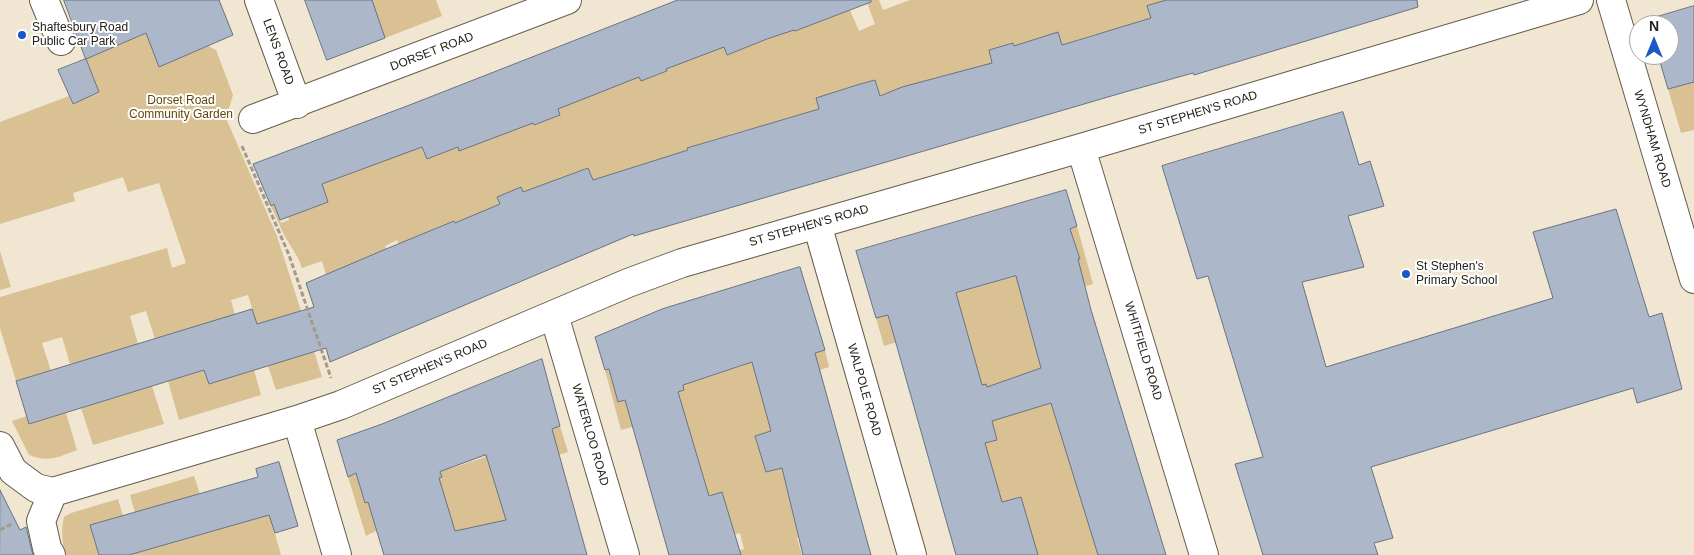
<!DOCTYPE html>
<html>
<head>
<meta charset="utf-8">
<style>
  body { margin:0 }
  #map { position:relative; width:1694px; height:555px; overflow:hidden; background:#f1e6d2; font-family:Helvetica,sans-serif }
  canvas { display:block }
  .north { position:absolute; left:1629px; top:15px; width:50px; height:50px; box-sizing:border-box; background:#fff; border:1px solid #a8a6a3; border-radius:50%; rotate:0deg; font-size:14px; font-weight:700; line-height:20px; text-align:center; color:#25211a }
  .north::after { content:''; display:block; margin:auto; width:18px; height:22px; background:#1a58c4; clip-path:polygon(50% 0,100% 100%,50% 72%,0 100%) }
</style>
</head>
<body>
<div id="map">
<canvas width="1694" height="555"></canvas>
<div class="north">N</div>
</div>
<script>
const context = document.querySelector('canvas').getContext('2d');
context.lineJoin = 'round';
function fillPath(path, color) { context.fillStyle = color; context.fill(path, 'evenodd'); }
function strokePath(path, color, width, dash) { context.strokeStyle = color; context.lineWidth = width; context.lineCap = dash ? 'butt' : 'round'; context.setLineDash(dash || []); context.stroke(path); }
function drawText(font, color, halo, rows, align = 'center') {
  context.font = font + ' Helvetica,sans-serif'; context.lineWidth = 4; context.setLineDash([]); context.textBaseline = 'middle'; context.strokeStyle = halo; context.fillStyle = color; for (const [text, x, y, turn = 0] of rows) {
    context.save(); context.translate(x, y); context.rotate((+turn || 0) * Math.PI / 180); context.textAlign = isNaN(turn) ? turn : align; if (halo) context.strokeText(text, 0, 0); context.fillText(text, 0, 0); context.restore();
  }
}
fillPath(new Path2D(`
  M147,0L159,67L208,46L216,50L233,95L226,118L277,236L301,311L257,324L248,295L231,300L239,330L196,343L191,328L155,339L146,311L130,316L138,344L70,364L62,337L42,343L51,371L16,381L0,328V297L167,248L172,268L186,263L159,183L128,192L123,177L73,193L75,201L0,224V122L69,96L72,104L99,93L86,59Z
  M367,0H436L442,16L385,38L380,25Z
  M705,0L727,55L781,34L784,3L795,31L850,10L859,31L875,24L866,0H879L883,10L910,0H1194L1156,3L1148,6L1151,18L1113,30L1104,60L1095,34L1062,45L1058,33L1014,46L1013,43L989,51L992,61L1008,87L985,65L955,74L950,104L941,76L880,96L875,80L836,91L828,141L794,116L775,122L784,155L771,158L762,126L731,134L740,165L727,169L718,138L687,148L695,175L684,180L676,154L593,180L587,168L543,185L526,205L521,187L497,197L500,204L460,233L454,221L430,231L405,257L397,240L385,246L387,252L326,275L322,261L302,268L298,258L284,235L271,206L274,204L281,223L289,220L288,217L328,202L322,184L422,146L427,159L531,119L534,125L560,115L558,109L634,64L641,81L666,72V69Z
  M1694,54V130L1681,133L1668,89L1686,84Z
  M1077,226L1093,284L1023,304L1027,317L1053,309L1055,320L1030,327L1041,368L1037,407L1078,395L1098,555H1030L1029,526L1021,497L984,507L965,449L997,439L964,322L884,346L876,318L940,297L1080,259L1070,229Z
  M0,251L11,287L0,290Z
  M734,335L799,357L825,350L829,367L790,380L771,431L755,436L766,472L811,459L812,464L783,473L788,493L819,532L797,538L802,555H725L744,549L740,533L720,538L722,492L708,496L683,413L621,430L605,370L609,369L619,402L636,396H661L684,390L683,385L742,366Z
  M314,351L322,377L276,390L268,366Z
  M204,370L209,384L254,370L261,395L179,420L168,381Z
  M152,386L164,424L93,445L81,408Z
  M66,413L77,450C58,457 49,463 29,455L12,421L27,416L30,424Z
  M560,426L568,452L492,475L504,512L534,503L517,555L455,531L446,503L376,531L366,536L348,477L356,473L365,503L441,477L432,444L449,469L485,457L476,427L545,432Z
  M194,476L200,494L135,513L130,495Z
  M118,499L123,516L90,525L99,555H66C62,542 61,530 64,517L71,513Z
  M266,503L281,555H129L255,519Z`), '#dac193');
const building = new Path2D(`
  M64,0H219L233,35L159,67L146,33L86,59Z
  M305,0H372L385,38L327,60Z
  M678,0H871V2L795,31L794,30L767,39L727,55L724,47L666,69L667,71L641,81L639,77L558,109L560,115L534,125L533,123L459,151L458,147L427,159L422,147L322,184L328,202L280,220L274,204L271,206L253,164L407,106Z
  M1167,0H1417L1418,7L1194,75L1193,73L1125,92L634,236L633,234L330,362L326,348L209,384L204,370L29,424L16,381L252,309L257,324L314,307L306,283L386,249L454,221L455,223L500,204L497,197L521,187L523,192L588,168L593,180L688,150L687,148L819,109L816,98L857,85L875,80L880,96L902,87L992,63L989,50L1013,43L1014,46L1058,32L1062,45L1151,18L1147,6Z
  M1694,6V82L1668,89L1658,55H1669V25H1649L1647,20Z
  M86,59L99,92L73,104L58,70Z
  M1343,112L1359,165L1370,161L1384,206L1348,216L1364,267L1302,282L1326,367L1553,298L1533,232L1616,209L1649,317L1662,313L1682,389L1637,403L1633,388L1371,467L1393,538L1374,543L1378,555H1263L1235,464L1263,457L1208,276L1197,279L1162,166Z
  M1066,190L1077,226L1070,229L1080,259H1078L1091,310L1166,555H1098L1051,403L992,421L997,440L985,443L1002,502L1021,497L1038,555H956L888,315L876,318L856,251ZM1016,276L1041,368L987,387L986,384L982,385L956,293Z
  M800,267L825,350L815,353L871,555H803L782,468L766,472L755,436L771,431L752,362L683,385L684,390L678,392L709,496L722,492L741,555H669L625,400L618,402L609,369L605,370L595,337L662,309Z
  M542,359L560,426L552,429L587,555H384L368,502L365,503L356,473L348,477L337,440L382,424ZM486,455L506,520L455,531L439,478L442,477L440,472Z
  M279,462L298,526L275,533L269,515L129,555H99L90,525L258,477L256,469Z
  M0,490L20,530L26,527L33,555H0Z`);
fillPath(building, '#acb8ca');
strokePath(building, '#687283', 1);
const minor = new Path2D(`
  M44,0L61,41
  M259,0L297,104
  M1611,0L1694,279
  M253,119L567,0
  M1081,148L1204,555
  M817,224L912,555
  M554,315L625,555
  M297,420L337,555
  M0,446L13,471L36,488L53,492L297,420L341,405L628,283L682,263L1081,148L1579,0
  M51,555L47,548L41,521L53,492`);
strokePath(minor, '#665c4b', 30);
strokePath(new Path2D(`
  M242,146L289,255L331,378
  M0,530L12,524`), '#a39a8b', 3, [5, 2.5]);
strokePath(minor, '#fff', 28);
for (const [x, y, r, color] of [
  [22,35,5,"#1a58c4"],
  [1406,274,5,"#1a58c4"]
]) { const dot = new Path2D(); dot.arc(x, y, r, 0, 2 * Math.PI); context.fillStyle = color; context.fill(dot); strokePath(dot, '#fff', 2); }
drawText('12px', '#25211a', '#fff', [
  ["Shaftesbury Road",32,28],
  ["Public Car Park",32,42],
  ["St Stephen's",1416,267],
  ["Primary School",1416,281]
], 'left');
drawText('12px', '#25211a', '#fff', [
  ["LENS ROAD",278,52,70],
  ["DORSET ROAD",432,52,-21],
  ["ST STEPHEN'S ROAD",1198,113,-17],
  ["WYNDHAM ROAD",1652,139,73],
  ["ST STEPHEN'S ROAD",809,226,-16],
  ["WHITFIELD ROAD",1143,351,73],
  ["ST STEPHEN'S ROAD",430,367,-23],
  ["WALPOLE ROAD",864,390,74],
  ["WATERLOO ROAD",590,435,74]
]);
drawText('12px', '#614609', '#fff', [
  ["Dorset Road",181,101],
  ["Community Garden",181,115]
]);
</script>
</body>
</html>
